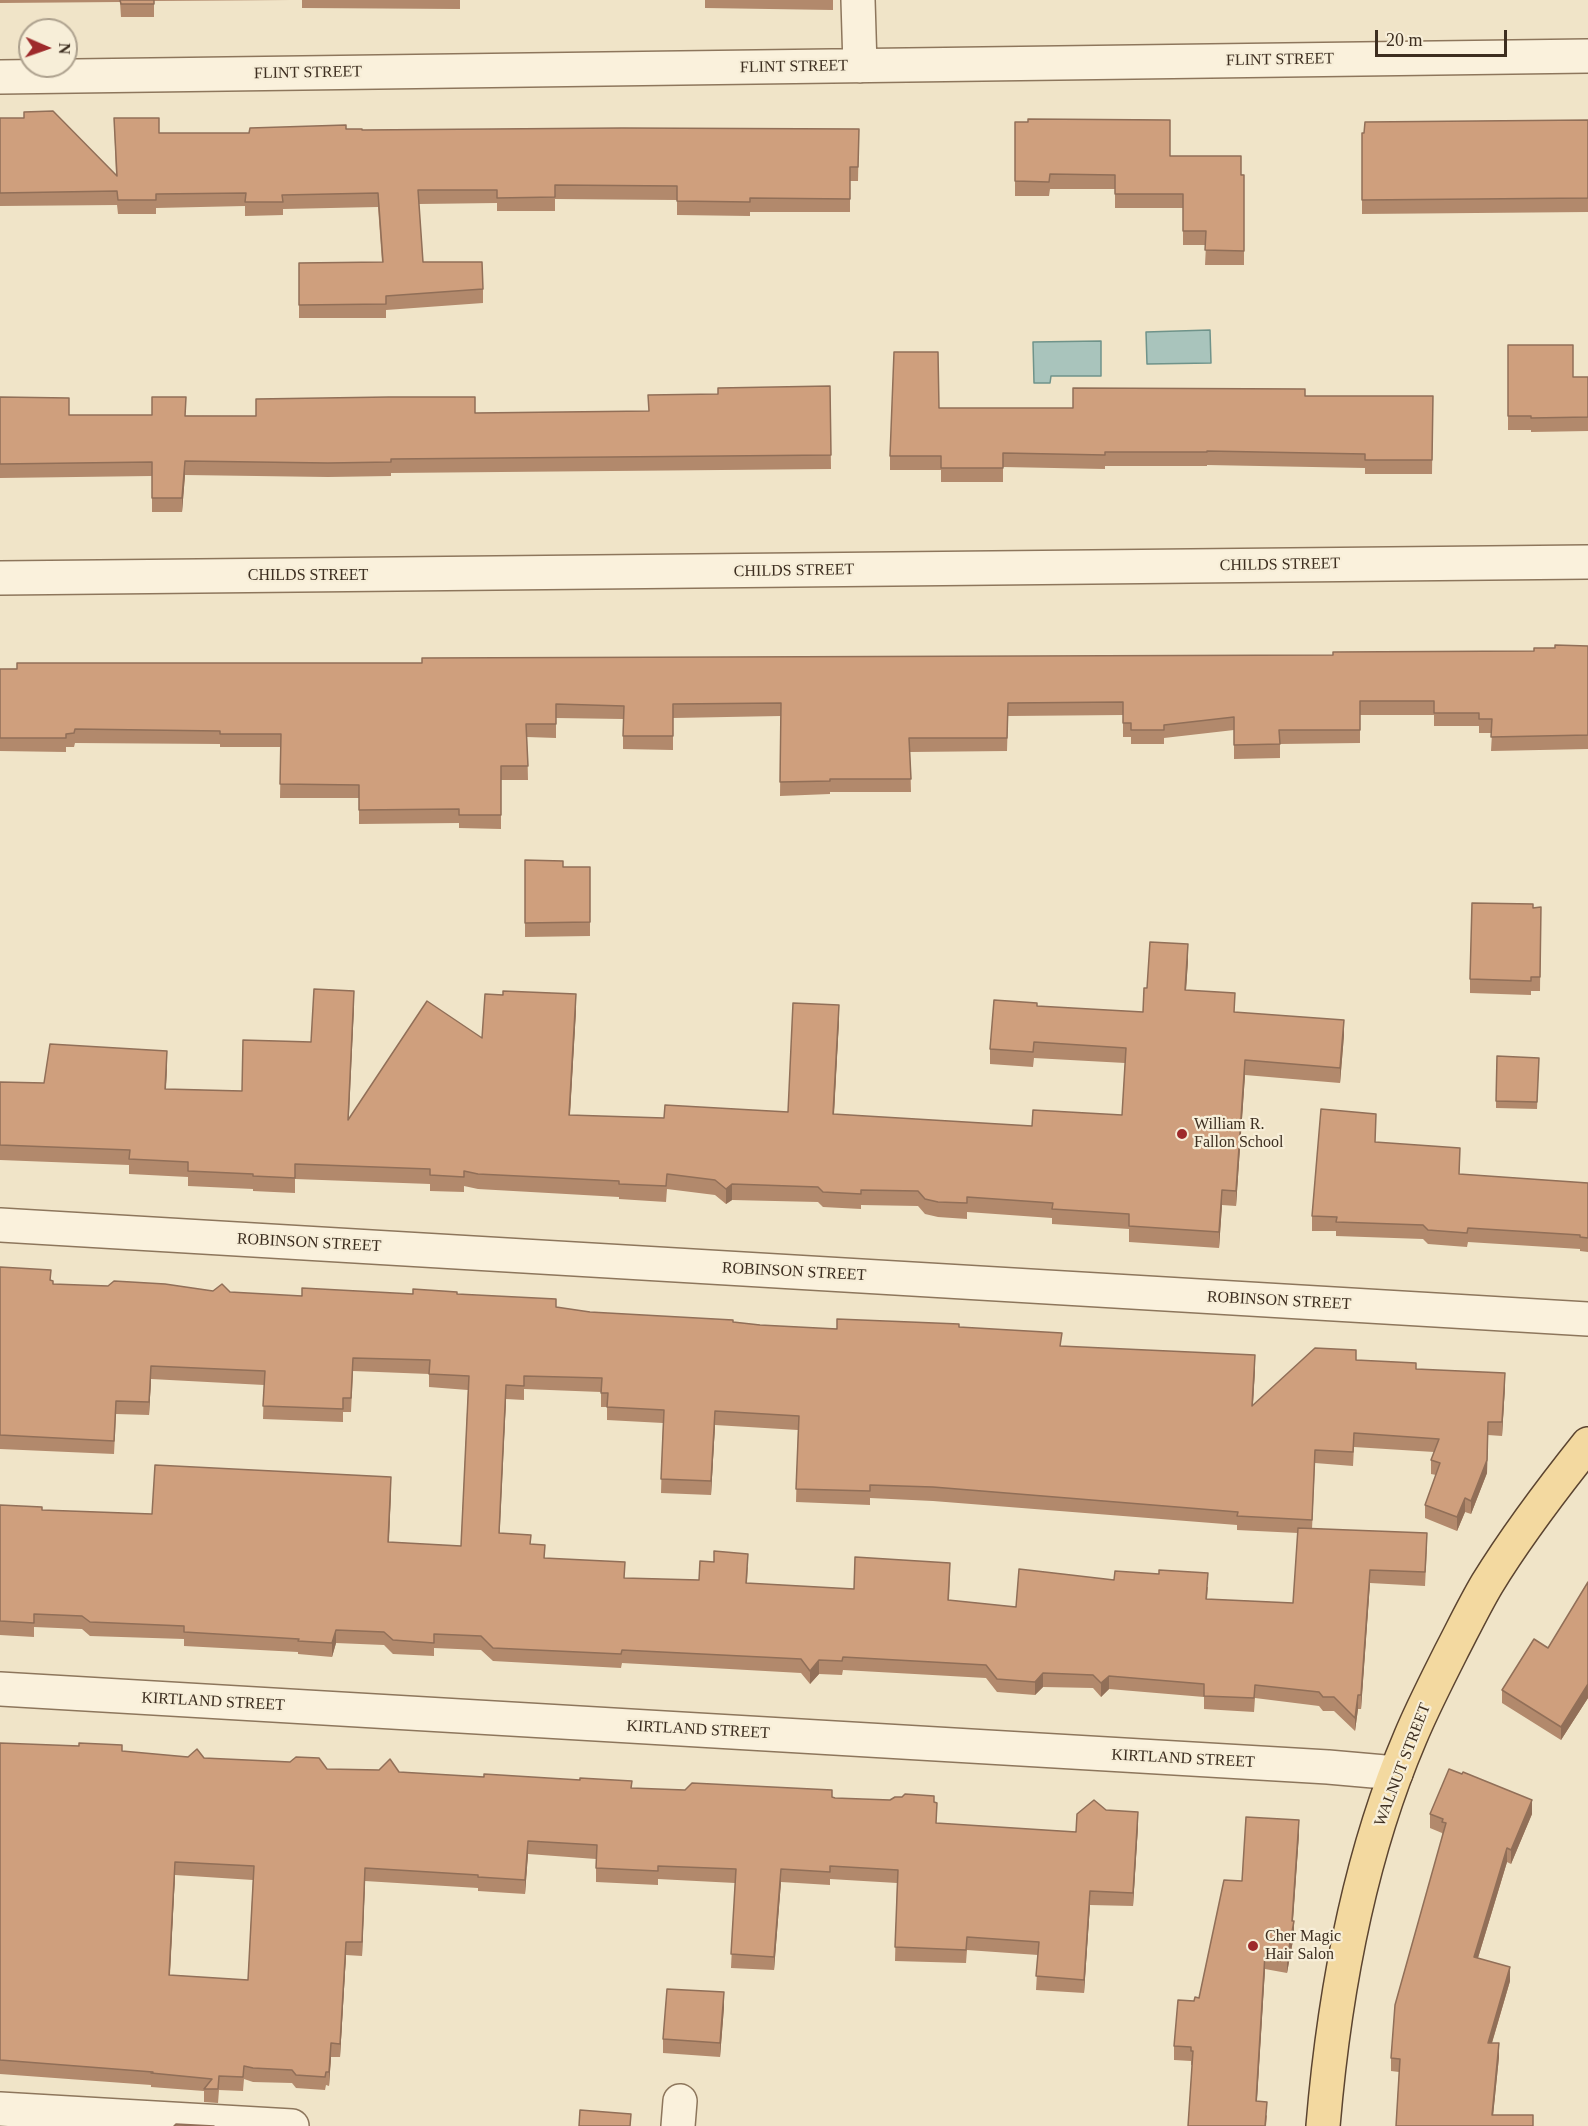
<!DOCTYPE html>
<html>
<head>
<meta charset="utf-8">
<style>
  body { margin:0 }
  #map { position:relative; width:1588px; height:2126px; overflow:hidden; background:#f0e4c8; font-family:"Times New Roman",serif }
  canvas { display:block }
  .north { position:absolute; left:18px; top:18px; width:60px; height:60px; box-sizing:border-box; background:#f7eed8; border:2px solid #ada18e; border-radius:50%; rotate:92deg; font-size:16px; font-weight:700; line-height:24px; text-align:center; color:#3d2e20 }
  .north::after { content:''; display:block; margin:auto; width:21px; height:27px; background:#9e2a2b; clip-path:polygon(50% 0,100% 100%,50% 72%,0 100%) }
  .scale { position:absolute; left:1375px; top:30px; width:132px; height:27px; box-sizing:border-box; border:3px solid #3d2e20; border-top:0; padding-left:8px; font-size:18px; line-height:21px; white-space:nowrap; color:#3d2e20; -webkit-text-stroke:4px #f7eed8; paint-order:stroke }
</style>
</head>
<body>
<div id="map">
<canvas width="1588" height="2126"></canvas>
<div class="north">N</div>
<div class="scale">20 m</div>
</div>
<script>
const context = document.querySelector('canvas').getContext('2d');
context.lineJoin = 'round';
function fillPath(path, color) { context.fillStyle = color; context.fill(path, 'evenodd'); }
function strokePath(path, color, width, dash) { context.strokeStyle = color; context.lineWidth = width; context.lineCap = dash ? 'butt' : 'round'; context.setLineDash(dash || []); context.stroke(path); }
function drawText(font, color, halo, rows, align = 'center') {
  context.font = font + ' "Times New Roman",serif'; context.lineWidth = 4.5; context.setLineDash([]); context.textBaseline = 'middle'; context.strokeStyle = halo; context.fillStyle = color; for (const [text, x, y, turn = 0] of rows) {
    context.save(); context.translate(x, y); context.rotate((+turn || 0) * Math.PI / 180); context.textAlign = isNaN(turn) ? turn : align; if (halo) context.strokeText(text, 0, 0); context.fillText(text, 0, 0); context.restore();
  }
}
const water = new Path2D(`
  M1210,330L1211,363L1147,364L1146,332Z
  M1101,341V376H1051L1050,383H1034L1033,342Z`);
fillPath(water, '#a9c4bc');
strokePath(water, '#6f938a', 1.5);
const street = new Path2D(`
  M858,0L860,66
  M0,77L1588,56
  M0,578L1588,562
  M0,1225L1588,1319
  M0,1689L1328,1767L1396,1773
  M0,2109L292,2126
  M678,2126L680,2101`);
const primary = new Path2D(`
  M1323,2126C1334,1995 1358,1860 1410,1738C1422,1709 1437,1680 1451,1652C1463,1629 1474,1606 1487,1584C1517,1535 1552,1489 1588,1444`);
strokePath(street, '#8d765c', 36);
strokePath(primary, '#5b4430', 36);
strokePath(street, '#faf1dc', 33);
strokePath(primary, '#f3d9a0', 33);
fillPath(new Path2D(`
  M0,0H290L154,1V17H121L120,2L0,3Z
  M302,0H460V9L302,8Z
  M705,0H833V10L705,8Z
  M24,112L116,175L114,118L159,133H249L346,129L362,130L859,129L858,181H850V212H750V216L677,215V200L555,199V211H497V203L419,204L423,262L483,289V303L386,310V318H299V263L382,262L378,207L283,209V215L245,216V206L156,208V214H118L117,205L0,206V118H24Z
  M1588,120V212L1362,214V133Z
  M1015,122L1170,156L1244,175V265H1205L1206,245H1183V208H1115V189H1050L1049,196H1015Z
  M1508,345L1573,377H1588V431L1531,432V430H1508Z
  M830,386L831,469L391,473V476L328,477L185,475L182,512H152V476L0,478V397L69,415L256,416L648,411L718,394Z
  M1305,396H1433L1432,474H1365V468L1207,465V466H1105V469L1003,467V482H941V470H890V456L939,408H1073Z
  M1588,646V749L1491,751L1492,733H1479V726H1434V715H1360V743L1280,744V758L1234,759V730L1164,738V744H1131V737H1123V715L1008,716L1007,751L910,752L911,792H830V794L780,796L781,716L673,718V750L623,749V719L556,718V738L527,737L528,780H501V829L459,828V823L359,824V798H280L281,747H220V744L75,743L74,747H66V752L0,751V669L422,663L1333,655L1534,651L1555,648Z
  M525,860L563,867H590V936L525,937Z
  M1541,907L1540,991H1531V995L1470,993V979L1533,908Z
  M1188,960L1186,990L1235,1012L1344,1035L1340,1083L1245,1075L1236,1206L1222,1205L1219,1248L1129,1242V1229L1052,1224V1218L967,1212V1219L938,1217L925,1214L918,1206L861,1205V1209L823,1207L818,1202L732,1200L726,1204L715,1195L667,1189L666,1202L619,1199V1197L478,1189L464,1186V1192L430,1191V1184L295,1179V1193L253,1191V1189L188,1186V1177L129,1174V1165L0,1160V1082L44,1083L167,1066L166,1089L242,1091L311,1042L354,1006L348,1119L482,1038L576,1010L570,1115L664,1118L788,1112L839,1020L834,1115L1032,1126L1122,1115L1125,1063L1034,1058L1033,1067L990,1064V1049L1037,1006L1143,1012L1147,988Z
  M1539,1058L1537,1109L1496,1108V1101Z
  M1375,1142L1460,1163L1459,1174L1588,1183V1252L1580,1251V1249L1468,1242L1467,1247L1428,1244L1423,1239L1336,1236V1231H1312V1216Z
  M0,1267L51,1281L53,1284L302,1296L413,1294H457L590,1312L760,1325L837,1329L959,1327L1062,1346L1255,1369L1253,1405L1356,1360L1416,1369L1505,1386L1502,1436L1488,1435L1487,1473L1471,1514L1465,1512L1457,1531L1425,1518V1505L1436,1475L1431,1474V1460L1434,1452L1354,1447L1353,1466L1315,1463L1312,1529L1427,1546L1425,1586L1370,1583L1361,1709H1358L1355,1731L1334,1711H1323L1319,1706L1255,1698L1254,1712L1204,1709V1697L1109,1689L1101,1697L1093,1688L1043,1687L1035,1695L997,1692L986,1678L843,1670L842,1675L819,1674L810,1684L801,1673L622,1663L621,1668L493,1661L481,1650L434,1648V1656L393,1654L384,1645L336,1643L332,1657L298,1654V1652L184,1646V1639L90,1636L82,1629L34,1627V1637L0,1635V1505L42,1510L152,1514L391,1491L389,1542L461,1546L468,1390L429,1387V1374L353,1371L351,1412H343V1422L263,1419L264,1385L151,1379L149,1415L116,1414L114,1454L0,1449ZM524,1389L601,1392V1407H607V1420L663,1423L661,1493L711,1495L715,1425L798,1430L796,1502L870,1505V1498L933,1501L1237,1525V1530L1298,1533L1293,1603L1207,1599L1208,1587L1114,1580L1016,1607L949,1600L950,1577L854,1589L747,1583L748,1567L699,1580L625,1578L545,1558L531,1544L499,1533L506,1399L524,1400Z
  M1588,1582V1698L1561,1740L1502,1703V1690L1548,1648Z
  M0,1743L204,1758L327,1769L399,1772L632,1788L832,1797L835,1798L934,1802L936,1823L1076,1832L1106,1810L1138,1826L1133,1906L1090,1905L1084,1993L1036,1990L1038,1955L967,1950L966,1963L895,1961L897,1883L830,1879V1885L781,1882L774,1970L731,1968L735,1883L658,1879V1885L596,1882V1859L528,1854L525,1894L478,1891V1888L365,1881L362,1956L346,1955L340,2057H331L329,2086L326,2085L325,2090L296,2088L292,2083L253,2082L244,2079L243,2091L219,2090L218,2103L204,2102V2091L151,2087V2085L0,2074ZM175,1875L253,1880L248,1980L170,1975Z
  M1430,1814H1532L1511,1864L1507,1862L1478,1958L1510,1981L1492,2043L1499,2057L1493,2115L1396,2126L1399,2072L1391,2071V2058L1443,1835L1442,1833L1430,1828Z
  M1299,1834L1293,1921L1294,1935L1287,1973L1265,1969L1257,2101L1267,2116L1266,2126H1188L1192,2065H1191V2061L1174,2060V2046L1194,2001L1199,1998L1242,1881Z
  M724,2007L720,2057L663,2053V2039Z`), '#b2896c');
fillPath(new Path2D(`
  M185,461V475L182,512V498Z
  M1188,944V960L1185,1005V990Z
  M354,991V1006L348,1136V1120Z
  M576,994V1010L569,1130V1115Z
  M839,1005V1020L833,1130V1114Z
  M1344,1020V1035L1340,1083V1068Z
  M167,1051V1066L165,1104V1089Z
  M1245,1060V1075L1236,1206V1191Z
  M732,1184V1200L726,1204V1189Z
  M1222,1190V1205L1219,1248V1232Z
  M1255,1355V1369L1252,1419V1406Z
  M151,1366V1379L149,1415V1402Z
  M1505,1373V1386L1502,1436V1422Z
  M506,1385V1399L499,1547V1533Z
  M715,1411V1425L711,1495V1481Z
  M1488,1422L1487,1473L1471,1514V1501Z
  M391,1477V1491L388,1556V1542Z
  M1465,1498V1512L1457,1531V1517Z
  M1370,1570V1583L1361,1709V1695Z
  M336,1630V1643L332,1657V1643Z
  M819,1660V1674L810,1684V1671Z
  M1043,1673V1687L1035,1695V1682Z
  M1109,1676V1689L1101,1697V1683Z
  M1588,1684V1698L1561,1740V1727Z
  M1358,1695V1709L1355,1731V1718Z
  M1532,1800V1814L1511,1864V1850Z
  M1138,1812V1826L1133,1906V1893Z
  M1299,1820V1834L1292,1933L1294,1921V1935L1287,1973V1959L1292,1921Z
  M528,1841V1854L525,1894V1880Z
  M1507,1848V1862L1474,1971V1957Z
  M175,1862V1875L169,1989V1975Z
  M365,1868V1881L362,1956V1942Z
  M781,1869V1882L774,1970V1957Z
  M1090,1891V1905L1084,1993V1980Z
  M346,1942V1955L340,2057V2044Z
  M1265,1954V1969L1256,2115V2101Z
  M1510,1967V1981L1488,2056V2043Z
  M724,1992V2007L720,2057V2043Z
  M331,2043V2057L329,2086V2072Z
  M1499,2043V2057L1492,2126V2115Z`), '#916f58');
const building = new Path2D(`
  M120,0H154V4H121Z
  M53,111L117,176L114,118H159V133H249L250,128L346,125V129H362V130L622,128L859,129L858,167H850V199L750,198V202L677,201V186L555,185V197L497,198V190H418L423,262H482L483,289L386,296V304L299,305V263L383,262L378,193L282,195L283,202H245L246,193L156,194V200H118L117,191L0,193V118H24V112Z
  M1028,119L1170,120V156H1241V175H1244V251L1205,250L1206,231H1183V194H1115V175L1050,174L1049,182L1015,181V122H1028Z
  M1588,120V198L1362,200V133H1364L1365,122Z
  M1508,345H1573V377H1588V417L1531,418V416H1508Z
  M894,352H938L939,408H1073V388L1305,389V396H1433L1432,460H1365V454L1207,451V452H1105V455L1003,453V468H941V456H890Z
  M830,386L831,455L391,459V462L328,463L185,461L182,498H152V462L0,464V397L69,398V415H152V397H186L185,416H256V399L389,397H475V413L649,411L648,395L718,394V388Z
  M1555,645L1588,646V735L1491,737L1492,719H1479V713H1434V701H1360V730H1279L1280,744L1234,745V717L1164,725V730H1131V723H1123V702L1008,703L1007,738H909L911,779H830V781L780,782L781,703L673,704V736H623L624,706L556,704V724H526L528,766H501V815H459V809L359,810V785L280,784L281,734H220V731L75,729L74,733L66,734V738H0V669H17V663H422V658L1333,655V652L1534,651V648H1555Z
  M525,860L563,861V867H590V922L525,923Z
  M1472,903L1533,904V908L1541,907L1540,977H1531V981L1470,979Z
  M1150,942L1188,944L1185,990L1235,993L1234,1012L1344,1020L1340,1068L1245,1060L1236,1191L1222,1190L1219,1232L1129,1226V1214L1052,1209L1053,1203L967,1197V1203L938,1202L925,1199L918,1191L861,1190V1194L823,1192L818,1187L732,1184L726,1189L715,1180L667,1174L666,1186L619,1184V1181L478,1174L464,1171V1177L430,1175V1169L295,1164V1178L253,1176V1174L188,1171V1162L129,1159L130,1150L0,1145V1082L44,1083L50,1044L167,1051L165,1089L242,1091L243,1040L311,1042L314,989L354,991L348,1120L427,1001L482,1038L485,994L503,995V991L576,994L569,1115L664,1118L665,1105L788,1112L793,1003L839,1005L833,1114L1032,1126L1033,1110L1122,1115L1126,1048L1034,1042L1033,1052L990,1049L994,1000L1037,1003V1006L1143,1012L1144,988H1147Z
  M1497,1056L1539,1058L1537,1102L1496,1101Z
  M1321,1109L1376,1114L1375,1142L1460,1148L1459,1174L1588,1183V1238L1580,1237V1235L1468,1228L1467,1233L1428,1230L1423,1225L1336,1222L1337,1217L1312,1216Z
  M0,1267L51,1270L50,1280L53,1281V1284L108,1286L114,1281L165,1284L213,1291L222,1284L230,1292L302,1296V1288L413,1294V1289L457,1292V1294L556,1299V1307L590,1312L733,1320V1322L760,1325L837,1329V1319L959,1324V1327L1062,1333L1060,1346L1255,1355L1252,1406L1315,1348L1356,1350V1360L1416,1363V1369L1505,1373L1502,1422H1488L1487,1460L1471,1501L1465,1498L1457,1517L1425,1505L1440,1463L1431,1460L1439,1439L1354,1433L1353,1452L1315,1450L1312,1520L1237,1516L1238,1512L933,1487L870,1485V1491L796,1489L799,1416L715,1411L711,1481L661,1479L664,1410L607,1407L608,1393H601L602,1378L524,1376V1386L506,1385L499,1533L531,1535L530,1544L545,1545L544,1558L625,1562L624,1578L699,1580L700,1561L714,1562V1551L748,1554L746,1583L854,1589L855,1557L950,1563L948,1600L1016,1607L1019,1569L1114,1580L1115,1571L1159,1574V1570L1208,1573L1206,1599L1293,1603L1298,1528L1427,1533L1425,1572L1370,1570L1361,1695H1358L1355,1718L1334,1697H1323L1319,1692L1255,1685L1254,1698L1204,1696V1684L1109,1676L1101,1683L1093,1675L1043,1673L1035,1682L997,1679L986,1665L843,1657L842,1661L819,1660L810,1671L801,1659L622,1650L621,1654L493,1648L481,1636L434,1634V1643L393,1640L384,1632L336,1630L332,1643L298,1641L299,1639L184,1632V1626L90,1622L82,1616L34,1614V1623L0,1621V1505L42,1507V1510L152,1514L155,1465L391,1477L388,1542L461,1546L469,1376L429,1374L430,1360L353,1358L351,1398H343V1409L263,1406L265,1371L151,1366L149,1402L116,1401L114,1441L0,1435Z
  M1588,1582V1684L1561,1727L1502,1690L1534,1639L1548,1648Z
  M0,1743L79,1746V1743L122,1745V1751L188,1757L197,1749L204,1758L290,1762L296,1757L319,1758L327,1769L379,1770L390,1759L399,1772L484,1777V1774L580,1780V1778L632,1781L631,1788L685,1790L692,1783L832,1790V1797L835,1798L890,1800L895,1797H902L905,1794L934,1796V1802L937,1803L936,1823L1076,1832L1077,1814L1094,1800L1106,1810L1138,1812L1133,1893L1090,1891L1084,1980L1036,1976L1039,1942L967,1937L966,1950L895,1947L898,1870L830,1866V1872L781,1869L774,1957L731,1954L736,1869L658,1866V1871L596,1868L597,1845L528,1841L525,1880L478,1877V1875L365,1868L362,1942H346L340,2044L331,2043L329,2072H326L325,2077L296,2075L292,2070L253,2068L244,2066L243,2077L219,2076L218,2089H204L212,2079L151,2073L153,2072L0,2060ZM175,1862L254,1866L248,1980L169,1975Z
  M1449,1769L1462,1774L1463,1772L1532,1800L1511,1850L1507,1848L1474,1957L1510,1967L1488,2043H1499L1492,2115H1533V2126H1396L1400,2059L1391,2058L1395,2005L1446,1823L1442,1822L1443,1819L1430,1814Z
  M1246,1817L1299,1820L1292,1921H1294L1287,1959L1265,1954L1256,2101L1267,2102L1265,2126H1188L1193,2051H1191V2047L1174,2046L1178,2000L1194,2001L1195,1997L1199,1998L1224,1880L1242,1881Z
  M667,1989L724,1992L720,2043L663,2039Z
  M580,2110L631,2114L630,2126H579Z
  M176,2124L214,2126H174Z`);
fillPath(building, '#cf9f7d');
strokePath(building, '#916f58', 1.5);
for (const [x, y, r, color] of [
  [1182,1134,6,"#9e2a2b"],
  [1253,1946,6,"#9e2a2b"]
]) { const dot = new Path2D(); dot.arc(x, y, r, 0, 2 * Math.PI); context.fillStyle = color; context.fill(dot); strokePath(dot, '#f7eed8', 2); }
drawText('16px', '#3d2e20', '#f7eed8', [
  ["FLINT STREET",1280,60,-1],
  ["FLINT STREET",794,67,-1],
  ["FLINT STREET",308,73,-1],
  ["CHILDS STREET",1280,565,-1],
  ["CHILDS STREET",794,571,-1],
  ["CHILDS STREET",308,576],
  ["ROBINSON STREET",309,1243,3],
  ["ROBINSON STREET",794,1272,3],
  ["ROBINSON STREET",1279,1301,3],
  ["KIRTLAND STREET",213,1702,3],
  ["KIRTLAND STREET",698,1730,3],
  ["KIRTLAND STREET",1183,1759,3],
  ["WALNUT STREET",1403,1765,-69]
]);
drawText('16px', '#3d2e20', '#f7eed8', [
  ["William R.",1194,1125],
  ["Fallon School",1194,1143],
  ["Cher Magic",1265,1937],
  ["Hair Salon",1265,1955]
], 'left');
</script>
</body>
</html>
